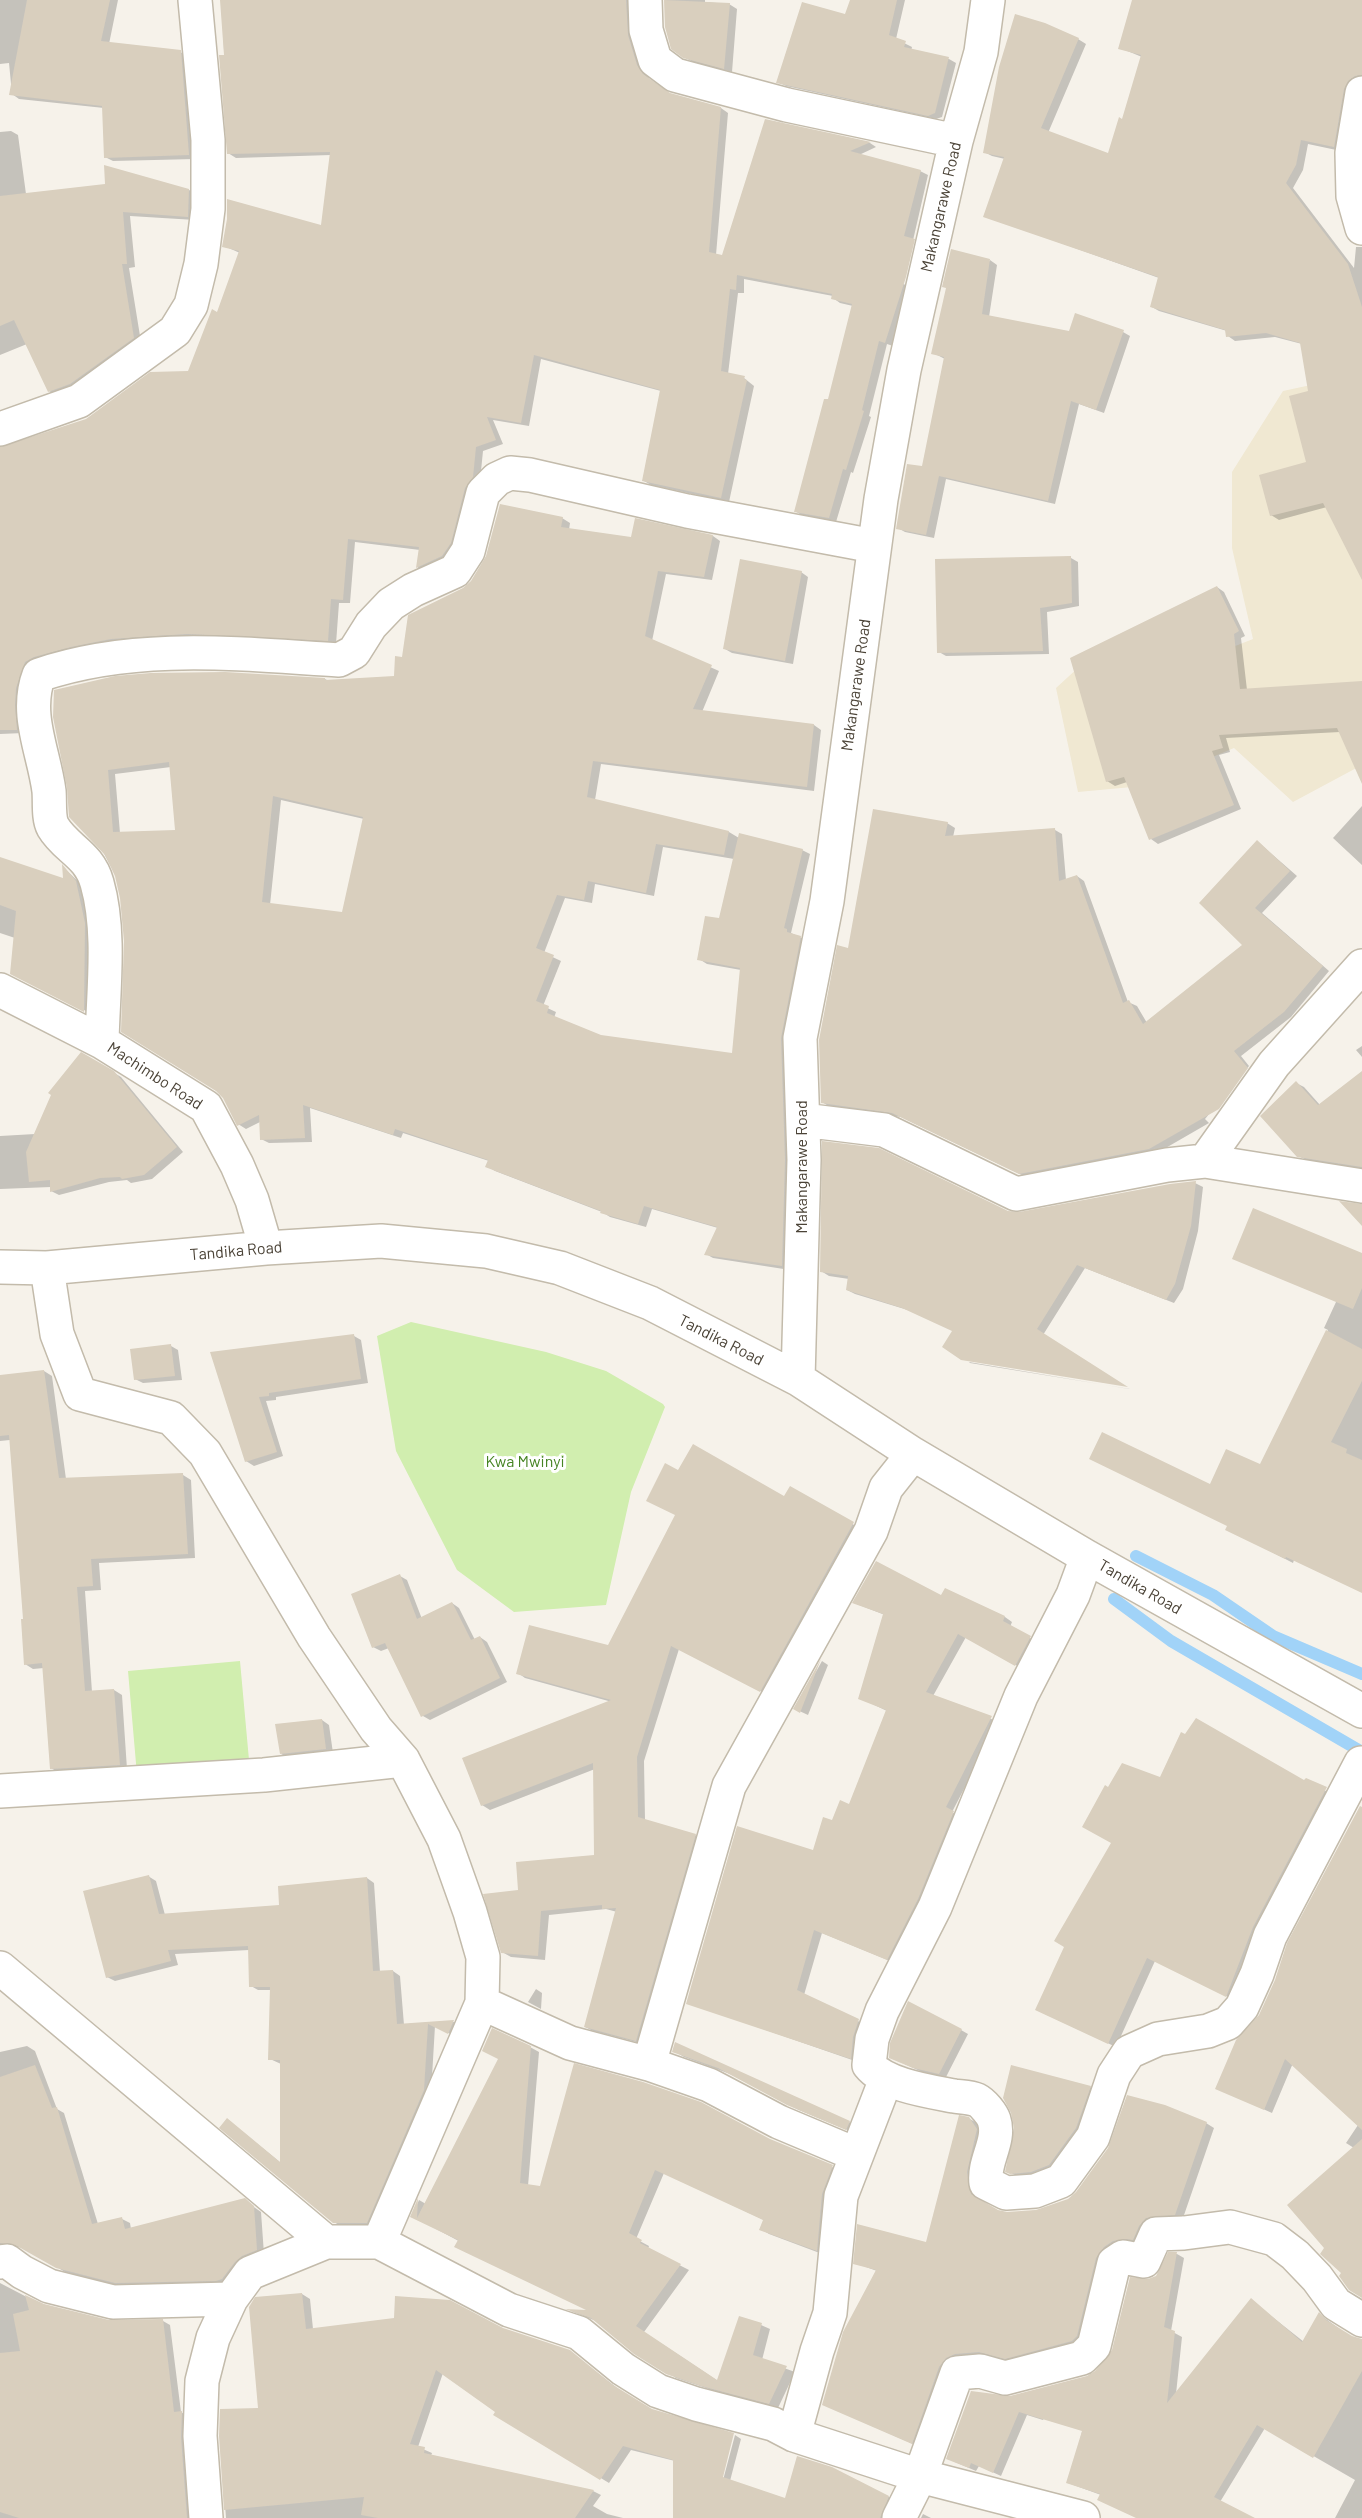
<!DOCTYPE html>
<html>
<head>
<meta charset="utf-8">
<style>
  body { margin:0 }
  canvas { display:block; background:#f6f2ea }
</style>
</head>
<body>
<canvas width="1362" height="2518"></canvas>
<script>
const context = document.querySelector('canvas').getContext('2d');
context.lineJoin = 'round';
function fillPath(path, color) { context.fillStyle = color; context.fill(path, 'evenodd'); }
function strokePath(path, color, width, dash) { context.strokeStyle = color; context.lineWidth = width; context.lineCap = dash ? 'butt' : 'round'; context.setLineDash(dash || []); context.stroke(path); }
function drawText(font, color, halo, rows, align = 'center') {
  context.font = font + ' Barlow,sans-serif'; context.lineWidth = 6; context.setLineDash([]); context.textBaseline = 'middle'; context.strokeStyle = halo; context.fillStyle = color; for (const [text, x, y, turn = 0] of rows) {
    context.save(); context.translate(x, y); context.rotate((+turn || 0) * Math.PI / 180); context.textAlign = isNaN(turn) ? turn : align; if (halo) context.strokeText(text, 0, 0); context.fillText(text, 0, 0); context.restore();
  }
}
fillPath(new Path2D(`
  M1362,374V765L1293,802L1234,748L1143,786L1078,792L1056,688L1092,655L1144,682L1253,639L1232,548V472L1283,391Z`), '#f0e8d2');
fillPath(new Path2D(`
  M411,1322L546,1352L606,1371L663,1404L665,1407L631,1492L606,1605L514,1612L457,1570L396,1451L377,1336Z
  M240,1661L249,1760L137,1775L128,1671Z`), '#d1eeaf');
fillPath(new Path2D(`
  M0,0H118L109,44L180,52L188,56L196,159L113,161L105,157L104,108L19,99L12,94L9,63L0,64Z
  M222,0H635L644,71L651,81L672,95L721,108L728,113L716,255L723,256L766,120L870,143L876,147L859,155L920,171L928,175L903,284L906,285L916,241L922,245L893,346L887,344L869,416L871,417L853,473L851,472L836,522L803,516L795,511L829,401L853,306L840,303L833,298V296L744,279V293H738L728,374L744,378L754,386L729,502L651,485L644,481L661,391L541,359L529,426L493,420L503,444L483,451L480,481L458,548L425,572L417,567L420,550L355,542L350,603H339L336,644L42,661L24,733L0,734V449L86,420L189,373L218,313L240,253L224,246L322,227L331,155L236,158L228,153Z
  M665,0H705V2L729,4L737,9L732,72L693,62L684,57L666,27Z
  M852,0H905L896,39L912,47L911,51L949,59L956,63L942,117L936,119L786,86L778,82L846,16Z
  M1134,0H1362V80L1341,151L1308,144L1303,170L1293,188L1354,268L1356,247H1362V545L1327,507L1279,520L1271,515L1308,464L1309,392L1302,344L1275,337L1235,341L1228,336L1227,331L1159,311L1152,307L1159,278L985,216L1005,159L992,156L984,152L1078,39L1086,44L1048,133L1108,155L1123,120L1142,57L1120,48Z
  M11,131L18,135L26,194L189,190L197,194L195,220L130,216L135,267L129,268L141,342L57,396L49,391L27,344L0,355V132Z
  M990,260L997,265L989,317L1070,333L1123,332L1130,336L1104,413L1079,404L1055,504L946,479L934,538L905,532L898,528L923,468L945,359L933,353Z
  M562,518L570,523L569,530L632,538L713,536L720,541L712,580L666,574L652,641L719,671L702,712L814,725L821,730L814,791L601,764L595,800L729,832L739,838L802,850L810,854L791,933L808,941L790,1270L713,1258L706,1254L718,1228L652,1209L646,1227L610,1217L602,1212L495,1171L487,1166L489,1161L403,1133L401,1138L310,1108L312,1142L269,1143L261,1139L260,1122L246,1129L238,1124L224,1097L125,941L121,897L116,876L69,788L225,674L325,679L329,681L395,678L403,659L464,589ZM171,767L177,832L120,833L115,774ZM281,800L364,819L343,913L270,905ZM663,847L734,859L720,920L699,959L707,964L741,970L734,1055L600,1037L554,1018L556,1012L543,1006L561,961L544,953L565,898L592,903L595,884L654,896Z
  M1071,558L1078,562L1079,606L1047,612L1049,654L946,656L939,652Z
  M801,572L808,577L793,664L732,653L725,649Z
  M1217,587L1224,592L1245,636L1241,638L1247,690L1362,682V781L1340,732L1226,738L1230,752L1219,755L1241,809L1158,844L1151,839L1127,782L1115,786L1107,781Z
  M1362,806V865L1333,838Z
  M947,823L955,828L953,837L1055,830L1062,834L1066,880L1077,876L1084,881L1128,1002L1137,1006L1147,1023L1245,945L1258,842L1297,876L1262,913L1329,971L1291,1017L1241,1056L1249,1066L1205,1119L1209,1123L1157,1153L1028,1178L901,1117L830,1107L822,1102L850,949Z
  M0,859L65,880L63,867L84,887L90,910L92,1014L19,978L15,938L0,933Z
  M1362,1046V1057L1356,1050Z
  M101,1065L121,1077L183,1152L152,1179L131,1183L127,1180L109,1182L59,1195L51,1191V1187L0,1189V1136L35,1134Z
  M1362,1073V1169L1307,1160L1298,1156L1296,1083L1304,1087L1320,1105Z
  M1195,1183L1203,1187L1198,1231L1183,1289L1174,1303L1085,1268L1043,1335L954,1331L911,1311L855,1294L847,1290L849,1279L829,1276L821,1271L1019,1214Z
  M1362,1255V1592L1294,1560L1293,1563L1235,1533L1229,1526L1211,1486L1261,1466L1328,1330L1324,1328L1336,1302Z
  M354,1336L361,1340L368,1383L276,1397V1400L266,1401L283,1456L254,1466L246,1461L212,1353Z
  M171,1346L178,1350L182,1380L143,1383L135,1379Z
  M969,1362L1129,1389H1130L970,1363Z
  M44,1371L52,1376L66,1479L183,1475L191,1480L195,1558L99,1563L101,1590L85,1591L92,1692L114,1690L122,1695L127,1769L59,1773L51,1768L44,1668L33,1669L25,1664L24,1620L10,1440L0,1441V1377Z
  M679,1472L784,1498L790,1488L861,1529L768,1695L679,1649L644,1761L645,1820L695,1835L703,1840L644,2044L593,2031L585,2027L617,1912L606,1909L549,1915L545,1960L511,1957L502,1952L520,1891L596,1856L595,1769L490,1810L482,1805L612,1702L525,1678L518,1673L608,1647L676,1515Z
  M400,1576L407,1580L422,1619L452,1603L459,1608L475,1640L480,1637L487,1642L507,1682L430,1720L423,1716L389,1648L381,1651L373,1647Z
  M945,1590L1005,1617L1012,1622L1010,1627L1037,1642L1023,1669L966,1637L933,1696L999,1722L952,1812L960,1817L895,1963L822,1933L804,1995L866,2025L858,2062L688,2003L814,1851L832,1821L849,1806L887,1711L860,1698L885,1615L854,1603L941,1597Z
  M822,1661L828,1665L808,1715L795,1709Z
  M322,1720L329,1725L333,1753L289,1758L281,1754Z
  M1161,1779L1305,1782L1306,1780L1333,1795L1234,2000L1155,1961L1116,2047L1045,2014Z
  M1362,1818V2297L1343,2272L1354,2148L1346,2143L1358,2125L1293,2063L1272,2113L1225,2092L1260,2016Z
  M148,1876L156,1881L165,1915L280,1907L367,1878L374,1883L380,1972L393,1971L400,1976L404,2025L454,2022L461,2026L456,2037L435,2026L431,2094L374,2227H342L334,2222L228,2120L281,2163V2064L270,2059L272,1990H258L251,1986L249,1950L175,1954L178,1965L115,1981L107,1977Z
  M536,1989L542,1993L541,2009L528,2002Z
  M961,2030L968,2034L946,2077L922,2072L898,2061Z
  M676,2044L849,2122L859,2128L857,2134L799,2110L730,2074L684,2057L674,2051Z
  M27,2046L35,2051L57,2109L64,2113L98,2224L122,2219L130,2223L131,2229L244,2200L261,2212L264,2254L230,2283L124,2287L65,2272L27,2249L14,2246L0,2250V2052Z
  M530,2047L539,2052L528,2186L542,2188L770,2140L841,2171L825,2255L769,2234L761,2229L764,2220L664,2173L636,2239L649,2246L648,2249L689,2270L644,2332L718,2381L761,2325L770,2329L762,2360L795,2372L778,2408L712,2390L676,2378L596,2321L571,2311L591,2312L412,2216L419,2200L426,2204Z
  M1090,2087L1097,2091L1083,2133L1057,2169L1039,2176L1019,2177L1007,2171L1016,2128Z
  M968,2118L977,2123L984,2135L975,2177L978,2198L997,2211L1007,2213L1042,2210L1068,2200L1206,2123L1214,2128L1183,2218L1141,2243L1085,2341L1014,2362L988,2356L964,2358L920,2447L831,2408L877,2271L855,2263L927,2244Z
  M1169,2254H1177L1184,2258L1171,2331L1182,2337L1176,2394L1251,2300L1304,2342L1319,2314L1352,2338L1362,2340V2518H1335L1355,2480L1265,2428L1220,2502L1252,2518H1137L1101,2495L1068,2483L1080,2440L1096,2373L1113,2352L1149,2281L1157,2277Z
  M0,2283L44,2306L109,2322L163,2321L170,2325L181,2412L189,2417L194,2518H0Z
  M302,2294L310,2299L313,2329H503L569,2351L621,2391L719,2484H722L735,2435L741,2439L730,2481L786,2500L889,2497L896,2501L890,2518H675V2461L631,2450L609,2483L495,2414L497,2412L443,2373L418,2447L432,2453L431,2456L593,2491L601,2495L593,2506L607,2514L623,2518H226L220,2436L259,2409Z
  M1057,2391L1043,2420L1027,2415L1001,2476L979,2466L976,2471L955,2462L1009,2398Z
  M923,2514L931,2518H921Z`), '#0003');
strokePath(new Path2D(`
  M1136,1556L1213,1595L1273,1636L1362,1674
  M1114,1599L1171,1641L1362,1752`), '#a1d3f8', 12);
fillPath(new Path2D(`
  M27,0H110L101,41L181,50L189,155L104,158L102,106L9,95Z
  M220,0H626L628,35L637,65L643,74L670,93L721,107L709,252L722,255L765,119L871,142L850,151L921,170L904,236L915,239L906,277L885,343L879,341L862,410L864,411L846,470L843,469L829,518L794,512L824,399H828L852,304L831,299L832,294L737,275L736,290L730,289L721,371L745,376L744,379L747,380L721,498L642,481L660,390L534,355L521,423L487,417L496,440L476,447L473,477L465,488L451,543L442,556L416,568L419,547L348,539L343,600L331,599L328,641L187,634L111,639L71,647L34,657L25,662L16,688L15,705L17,730H0V447L86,419L150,372L188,371L212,309L217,312L239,251L222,247L227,219V199L321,225L330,152L227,154L219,55H224Z
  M664,0L730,3L724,69L683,58L671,49L665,27Z
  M850,0H897L889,35L906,41L904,47L949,57L935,113L928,116L776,83L802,2L845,14Z
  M1132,0H1362V75L1355,76L1348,81L1344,89L1334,147L1301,140L1296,165L1286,183L1348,264L1362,307V580L1323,503L1270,516L1259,475L1306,462L1289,396L1308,391L1300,343L1266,333L1226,337L1225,330L1150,307L1158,277L983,217L1004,157L983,153L999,67L1015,14L1045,23L1079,38L1041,128L1108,153L1119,117L1122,119L1141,55L1118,49Z
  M104,165L189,189L188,217L123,212L127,264H122L134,338L70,384L48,392L14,320L0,326V196L105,184Z
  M951,249L990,259L982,314L1069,331L1075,313L1124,330L1096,410L1071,401L1048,501L939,476L926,535L896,529L907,464L922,466L944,357L931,354L946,288L942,287Z
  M500,504L563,517L561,527L631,537L635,518L713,535L704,577L658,571L645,636L712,665L693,709L814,724L807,787L593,761L587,797L729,831L724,855L656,844L646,893L588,881L584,900L557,895L536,948L554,955L536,1001L549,1006L547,1013L601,1035L732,1053L740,968L697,960L705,916L719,918L739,833L803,849L784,928L787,929V932L801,936L781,1038L785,1160L782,1266L704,1255L717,1227L644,1206L638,1224L600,1213L601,1211L485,1167L488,1160L395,1129L393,1135L303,1105L305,1138L260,1140L259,1115L237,1126L223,1098L216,1091L121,1032L124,941L120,898L115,876L105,855L69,817L67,788L53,717L54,690L115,676L151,673L225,672L325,678V680L394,676L395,656L402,657L408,615L463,588L471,581L486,556ZM169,762L175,830L113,832L108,770ZM273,796L363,817L342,912L262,902Z
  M1071,556L1072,603L1040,608L1043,651L937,653L935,559Z
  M740,559L802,571L785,661L723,649Z
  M1217,586L1239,631L1234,634L1240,689L1362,681V784L1337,728L1219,735L1223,748L1212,751L1234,805L1149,840L1124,777L1106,782L1070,658Z
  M873,809L948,822L945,836L1055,828L1059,881L1077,875L1123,1003L1129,1000L1143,1024L1242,945L1199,903L1257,840L1290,871L1255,908L1323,966L1284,1012L1234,1051L1248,1068L1219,1109L1149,1149L1019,1174L892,1113L821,1103L819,1040L837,945L848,948Z
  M0,857L63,878L62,864L76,881L85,923L84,1012L10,974L16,911L0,905Z
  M81,1052L114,1071L177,1147L144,1175L122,1179L120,1177L100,1178L50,1192V1180L29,1182L26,1152L51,1095L48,1093Z
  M1362,1071V1167L1297,1157L1260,1116L1296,1081L1318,1105Z
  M822,1141L879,1148L1008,1211L1019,1212L1170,1184L1196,1181L1191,1226L1175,1284L1166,1300L1077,1265L1037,1329L1128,1387L961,1360L942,1347L952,1331L902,1308L846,1290L848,1276L820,1272Z
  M1339,1201L1362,1204V1226Z
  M1253,1208L1362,1253V1288L1353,1309L1232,1259Z
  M1326,1330L1362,1349V1381L1331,1442L1347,1449L1346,1453L1362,1460V1593L1286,1557L1285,1559L1225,1530L1227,1526L1089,1459L1102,1432L1210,1484L1226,1449L1260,1464Z
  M354,1334L361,1379L269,1393V1396L259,1397L277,1452L245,1462L210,1352Z
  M171,1344L175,1376L134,1380L130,1349Z
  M44,1370L59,1478L183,1473L188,1554L91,1559L93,1586L77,1587L85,1691L114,1689L120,1765L50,1769L42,1663L24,1665L21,1619H23L9,1435L0,1436V1375Z
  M693,1444L784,1496L790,1486L854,1522L760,1692L671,1646L637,1757L638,1817L696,1834L636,2041L584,2027L616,1908L602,1909V1905L541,1911L538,1956L501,1953L483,1894L518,1890L516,1862L594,1855L593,1763L481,1806L462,1758L611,1700L516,1674L529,1625L608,1645L675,1515L646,1501L665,1463L678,1470Z
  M876,1561L941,1595L945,1588L1005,1616L1003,1621L1031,1636L1015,1666L958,1634L926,1692L992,1716L946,1807L954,1811L918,1899L887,1960L814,1930L797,1990L859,2019L853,2037L851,2059L686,2004L737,1826L813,1850L823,1817L832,1820L840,1800L849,1804L886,1710L858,1699L883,1614L852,1603Z
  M400,1574L417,1619L452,1602L471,1640L480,1636L500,1678L421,1717L385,1643L372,1648L351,1594Z
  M821,1659L800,1713L793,1709Z
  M1196,1718L1304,1780L1306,1778L1327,1787L1253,1927L1226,1997L1147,1958L1108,2044L1035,2010L1064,1947L1054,1941L1111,1843L1082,1827L1105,1785L1108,1787L1122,1763L1160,1777L1181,1732L1185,1734Z
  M322,1719L326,1749L280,1754L275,1724Z
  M1360,1806L1362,1807V2130L1285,2059L1264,2110L1215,2089L1236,2040L1259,2015L1275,1980L1287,1943Z
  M149,1875L159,1914L279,1905L278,1886L367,1877L373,1971L393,1970L397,2024L454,2020L448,2034L428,2024L424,2090L367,2223H333L219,2128L227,2118L280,2162V2060H268L270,1987H249L248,1946L168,1950L171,1961L106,1978L83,1891Z
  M908,2001L962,2029L939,2074L913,2068L889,2058L890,2043Z
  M492,2028L531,2046L520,2183L540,2186L574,2063L643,2082L701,2102L770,2139L833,2165L822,2194L817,2251L759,2230L763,2220L655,2170L629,2233L642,2240L640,2243L681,2264L636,2326L717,2380L739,2316L762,2323L753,2355L787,2366L769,2404L701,2386L666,2374L634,2354L591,2318L565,2309L586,2310L454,2247L458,2240L410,2217L418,2198L417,2218L498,2059L482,2051Z
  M675,2042L850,2121L846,2130L787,2105L718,2068L672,2052Z
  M35,2065L52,2108L57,2107L92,2224L122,2217L125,2229L245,2198L254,2206L257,2250L242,2256L235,2262L222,2279L216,2281L115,2283L56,2268L17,2246L0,2243V2077Z
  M1011,2065L1091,2086L1076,2128L1049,2165L1031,2172L1010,2174L1005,2172L1014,2128L1011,2113L1003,2098Z
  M1127,2095L1165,2105L1207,2122L1175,2215L1146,2218L1139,2226L1133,2240L1126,2239L1113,2241L1104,2247L1096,2258L1077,2336L1072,2341L1005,2359L979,2352L955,2354L946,2358L939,2367L912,2444L822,2405L843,2332L876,2270L853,2264L857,2224L926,2242L959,2115L969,2117L977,2129L967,2172L971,2194L998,2210L1007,2212L1036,2210L1068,2199L1076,2192L1108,2148Z
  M1362,2139V2298L1349,2290L1339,2276L1341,2273L1320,2254L1324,2248L1287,2205Z
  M1168,2252H1177L1164,2327L1175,2331L1167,2403L1251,2298L1302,2342L1319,2312L1326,2320L1352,2336L1362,2339V2371L1313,2458L1257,2425L1214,2497L1255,2518H1136L1097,2500L1100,2494L1066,2483L1082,2431L1019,2412L993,2473L971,2463L969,2468L946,2459L971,2391L1010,2396L1087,2376L1095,2371L1112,2350L1130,2277L1148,2279L1156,2276Z
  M302,2293L306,2329L394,2318L395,2296L450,2300L503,2328L570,2350L613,2385L652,2409L734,2433L723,2477L785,2498L797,2456L832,2467L889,2496L880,2518H673V2460L623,2446L600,2480L493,2415L495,2412L436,2370L410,2444L425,2447L424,2453L594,2490L575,2518H378L361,2515L364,2497L224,2510L219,2436L220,2409L258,2408L249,2307L255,2297Z
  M25,2295L44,2304L109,2320L163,2319L174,2412L182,2411L181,2437L187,2518H19L0,2512V2353L20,2351L13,2314L29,2310Z`), '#d9cfbe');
const minor = new Path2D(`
  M645,0L646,30L655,60L675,75L787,105L956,141
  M1362,93L1352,153L1353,196L1362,228
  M0,429L79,401L175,331L191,305L201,264L208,209V140L195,0
  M0,990L102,1042L206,1107L237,1165L252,1200L266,1248
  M102,1042C103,992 111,932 97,883C89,854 66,849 53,827C48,818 50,801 49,791C44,752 24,714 39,675C136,642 239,654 339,660L354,652L371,625L391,604L413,590L455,571L468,551L483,493L497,479L510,473L530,475L687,511L874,546
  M803,1120L884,1130L1016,1194L1167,1165L1205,1161L1274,1064L1362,966
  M1205,1161L1362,1186
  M0,1267L47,1268L266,1248L381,1241L486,1251L560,1268L650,1303L798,1379L913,1454L1087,1557L1362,1711
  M47,1268L57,1334L80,1394L171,1418L205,1453L314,1637L376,1729L403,1760L444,1839L470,1912L483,1957L482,2003L379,2242
  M798,1379L804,1160L800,1038L827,901L881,499L904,370L956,141L981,52L988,0
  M1087,1557L1073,1595L1021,1696L935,1907L882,2011L872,2039L869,2065C885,2085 928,2091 954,2096C960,2097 970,2097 977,2100C983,2103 992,2114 994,2120C1001,2141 983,2161 986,2183L1006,2193L1035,2191L1061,2181L1093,2137L1114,2075L1129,2052L1158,2039L1208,2031L1228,2023L1242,2007L1257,1974L1270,1936L1361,1763
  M0,1791L264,1775L403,1760
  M0,1968L326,2242H379L509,2310L579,2333L623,2369L658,2391L696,2404L773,2424L794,2435L920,2476L1083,2518
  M482,2003L570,2043L649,2064L709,2085L779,2122L855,2154
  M649,2064L729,1786L871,1531L886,1488L913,1454
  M0,2262L7,2261L22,2272L49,2286L113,2302L231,2299
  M794,2435L817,2351L830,2313L841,2196L886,2079
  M206,2518L200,2436L202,2381L213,2338L231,2299L250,2273L326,2242
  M899,2518L920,2476L957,2373L980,2371L1005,2378L1082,2358L1094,2346L1114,2263L1123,2257L1144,2261L1156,2234L1184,2233L1230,2227L1274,2239L1295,2255L1317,2278L1336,2304L1362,2320`);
strokePath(minor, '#c3bbab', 36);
strokePath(minor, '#fff', 33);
drawText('16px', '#4b4337', '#fff', [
  ["Makangarawe Road",941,207,-77],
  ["Makangarawe Road",856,685,-82],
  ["Machimbo Road",155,1076,33],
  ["Makangarawe Road",802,1167,-90],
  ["Tandika Road",236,1251,-5],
  ["Tandika Road",721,1340,27],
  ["Tandika Road",1140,1587,30]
]);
drawText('16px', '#468423', '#fff', [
  ["Kwa Mwinyi",525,1462]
]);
</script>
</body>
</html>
